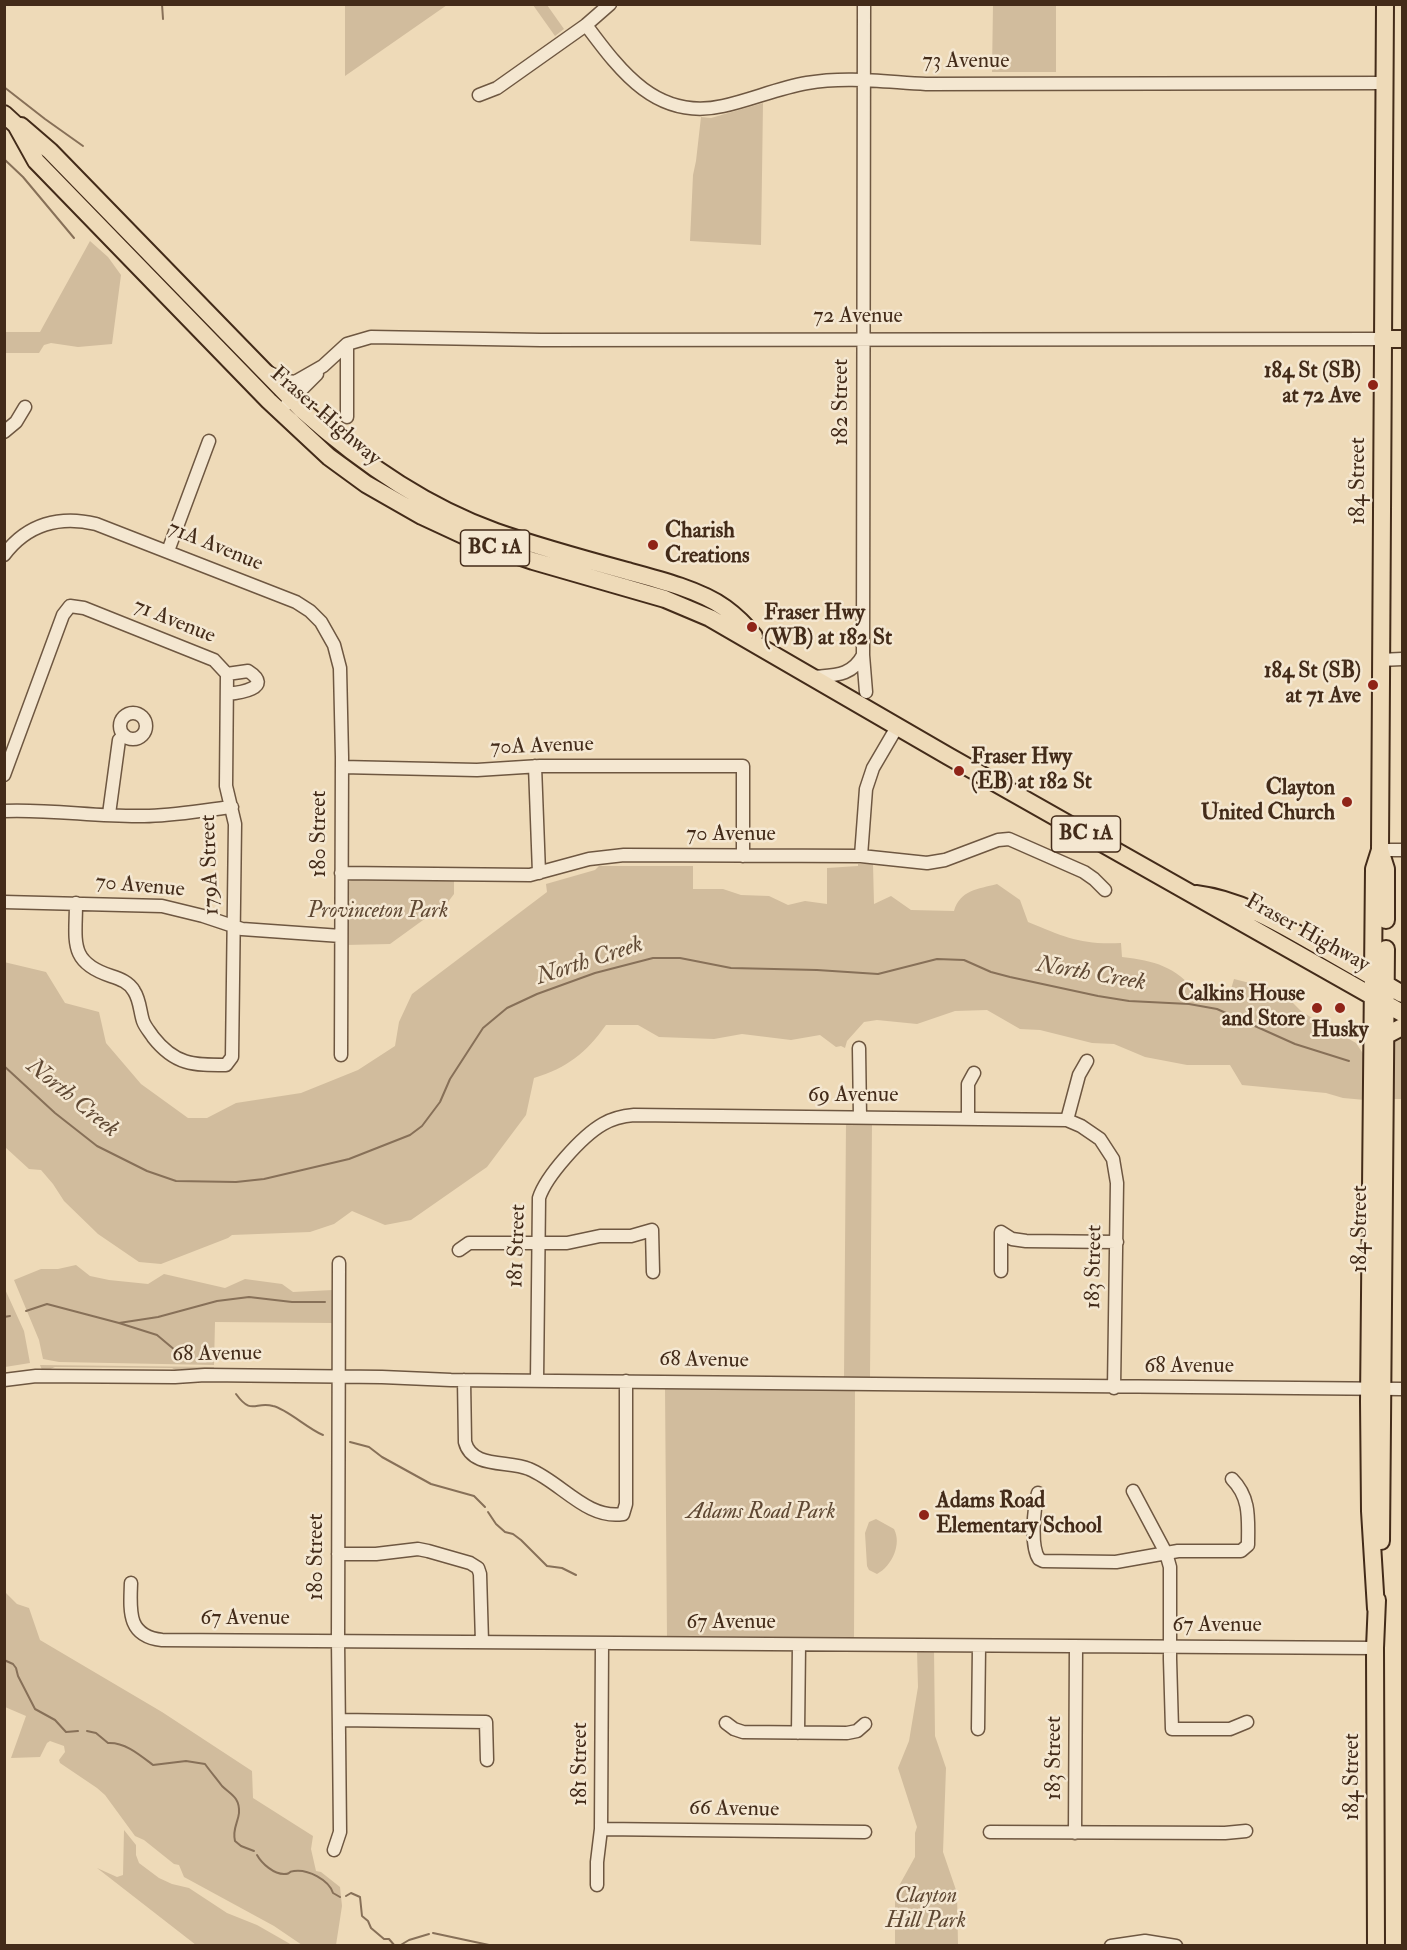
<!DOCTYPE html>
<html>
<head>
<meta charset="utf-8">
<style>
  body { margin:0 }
  #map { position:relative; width:1407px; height:1950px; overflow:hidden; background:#eedab8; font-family:"IM FELL Double Pica",serif }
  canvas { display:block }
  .frame { position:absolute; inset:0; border:6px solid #432b19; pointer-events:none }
</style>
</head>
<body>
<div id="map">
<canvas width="1407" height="1950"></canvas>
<div class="frame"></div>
</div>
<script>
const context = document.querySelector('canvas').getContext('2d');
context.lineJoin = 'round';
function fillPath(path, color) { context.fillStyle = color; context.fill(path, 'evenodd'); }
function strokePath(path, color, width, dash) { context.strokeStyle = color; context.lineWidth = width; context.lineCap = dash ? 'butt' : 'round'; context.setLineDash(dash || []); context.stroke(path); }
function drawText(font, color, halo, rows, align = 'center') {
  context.font = font + ' "IM FELL Double Pica",serif'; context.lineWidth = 5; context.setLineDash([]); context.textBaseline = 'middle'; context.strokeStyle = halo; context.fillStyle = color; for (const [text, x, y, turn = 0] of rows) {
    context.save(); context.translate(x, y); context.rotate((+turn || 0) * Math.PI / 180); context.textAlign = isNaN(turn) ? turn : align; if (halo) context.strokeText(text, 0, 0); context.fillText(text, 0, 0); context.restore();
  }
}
fillPath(new Path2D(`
  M345,5V4L447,5L345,76Z
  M533,5H547L564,29L555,36Z
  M993,5H1056V72H992Z
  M763,103L761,245L690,241L693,175L696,161L701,117L711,118Z
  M90,241L108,257L121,275L112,344L78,347L51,343L44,345L39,353H6L5,358V332H40Z
  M858,864H873L874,904L891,896L911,910L954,911C960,890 978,889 997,884L1020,900L1028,922C1065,937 1080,945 1121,943L1122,957C1155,961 1175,966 1197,993L1221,997L1229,996L1234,979L1281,991L1302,1012L1356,1043L1366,1058L1365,1100L1343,1098L1326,1093L1242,1085L1230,1065H1187L1145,1057L1114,1044L1092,1043L1040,1030L1020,1029L987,1010L955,1011L917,1024L877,1020L864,1022L847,1041L845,1048L841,1046L836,1047L820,1035L791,1040L742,1034L714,1039L659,1037L638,1025H606C586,1053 567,1068 534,1078L526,1115L487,1167L411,1220L385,1225L352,1211L334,1224L310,1232L232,1235L228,1238L161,1264L139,1262L98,1234L64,1201L53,1184L41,1170L29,1169L5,1147L4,962L46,972L65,1003L99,1012L106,1043L141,1084L188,1118H207L236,1103L301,1093L358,1070L395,1046L399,1022L412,994L547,892L546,884L595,870L599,866H693V889H723L741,895L769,896L788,905L805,901L827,904V868L858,866Z
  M366,877L370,880L454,881V894L448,902L390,944L345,945L347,883L355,878Z
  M1402,1031V1099H1390L1393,1039Z
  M846,1123H872L870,1377H844Z
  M76,1265L90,1276L109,1280L148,1284L164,1274L225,1288L245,1279L282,1284L293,1292L333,1290V1323L215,1322L214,1365L59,1362L43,1359L39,1340L14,1280L41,1269H58Z
  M4,1287L24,1331L30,1363L5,1367Z
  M40,1365L214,1367V1369L177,1371L172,1368L55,1367L48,1370H42Z
  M665,1388L855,1389L854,1639L667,1638Z
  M876,1519L894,1529C902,1544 892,1566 877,1574L869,1570L867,1566L865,1533L869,1522Z
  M6,1593L17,1604L29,1608L40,1640L162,1712L252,1771L253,1798L313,1836L311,1849L316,1871L321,1872L340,1887L342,1906L336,1945H302L274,1926L184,1877L179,1865L174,1864L144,1840L135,1836L105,1795L97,1788L60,1763L59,1760L65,1752L64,1746L50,1741L47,1743L40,1757L11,1758L26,1716L5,1707Z
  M917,1650H934L935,1736L946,1768L943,1852L957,1893L958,1945H895V1893L915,1857V1833L917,1827L898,1768L909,1741L918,1687Z
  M124,1830L136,1845V1855L139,1863L159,1878L172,1884L189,1888L227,1913L257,1925L292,1945H196L97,1868L117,1877L123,1875Z`), '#d1bc9d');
strokePath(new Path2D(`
  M162,4L163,19
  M4,87L45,119L83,146
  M4,159L23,177L74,238
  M4,1066L55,1113L97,1146L147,1171L176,1181L236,1182L264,1179L349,1159L410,1135L422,1126L440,1102L450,1079L483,1028L507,1008L537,994L595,973L653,958H680L731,968L817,970L878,974L937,959L964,960L991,972L1010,977L1098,996L1129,1001L1189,1004L1217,1009L1295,1044L1349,1061
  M26,1311L47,1304L119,1323L157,1335L182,1356
  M4,1317L10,1316
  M119,1323L158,1317L217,1301L249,1297L292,1302H325
  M236,1394C252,1416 255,1401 273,1406C287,1409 308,1429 323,1435
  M350,1442L369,1447L382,1457L431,1484L474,1496L485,1507
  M488,1512L496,1524L505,1532L513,1534L521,1540L547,1566L562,1568L576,1575
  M4,1660L13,1664L16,1668L18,1676L35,1709L55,1720L66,1732L78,1731
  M87,1731L96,1733L108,1743C125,1742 140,1755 153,1765L186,1761L205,1764C210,1771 216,1778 222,1786C230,1794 240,1797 239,1813C238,1823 232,1829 235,1841L241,1846L254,1851
  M257,1855C262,1864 274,1874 284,1874C292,1874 286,1872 294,1871C308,1869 329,1880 333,1893L340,1897
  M346,1896L351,1893L360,1897L362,1916L368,1921L371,1928L384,1939H389L395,1946
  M433,1933L489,1945L513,1946
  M399,1946L409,1940L429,1934`), '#877058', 2);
const minor = new Path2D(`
  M864,4L863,655L866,692
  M586,25C621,72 657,121 723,106C751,100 778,88 807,83C847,76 886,82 926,84L1384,83
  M479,95L497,88L586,25L610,4
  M347,344V417
  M268,372L287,381L295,382L323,366L347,344L371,337L541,340L1382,339
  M287,404L317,374
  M4,432L16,422L25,407
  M168,551L209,441
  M4,555C27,524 60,515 96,524L296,602L310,611L321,622L334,645L340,668L342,757L341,1055
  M1380,660L1402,659
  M814,677C835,675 852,676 863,655
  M227,694C238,693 275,688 248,671L227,674
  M120 726a13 13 0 1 1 26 0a13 13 0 1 1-26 0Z
  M535,766L539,873
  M342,767L477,770L540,766H743V856
  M4,775L63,615L70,606L84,608L214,660L227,674
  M4,811C51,809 97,817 144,816C173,816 203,810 232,807
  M109,814L119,740L124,735
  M1380,850H1402
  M861,856L866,789L873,768L897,727
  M341,873L530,875L589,859L624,855L861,856L927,863L945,860L998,840L1009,839L1084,872L1094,879L1105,890
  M4,902L162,906L203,916L242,929L341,936
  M76,903C76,941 68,962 111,976C120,979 129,982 134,991C140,1000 140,1012 143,1021C145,1027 150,1032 153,1037C175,1065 193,1065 226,1065L232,1057L235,824L226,786L227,674
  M859,1048L860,1117
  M968,1118V1084L974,1073
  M1067,1120L1079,1075L1087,1061
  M459,1250L469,1243H567L600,1236H631L652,1230L653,1272
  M1001,1271V1232L1012,1239L1026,1241L1117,1242
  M4,1380L36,1376L175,1377L205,1375L382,1377L451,1380L1402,1389
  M464,1380L465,1442C472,1469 509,1460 529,1469C561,1482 587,1520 623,1514L626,1504V1381
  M537,1381L539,1198C546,1176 582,1136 603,1124C613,1118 623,1116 634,1115L1067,1120L1081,1126L1100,1139L1113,1159L1117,1183L1114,1388
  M1133,1491L1166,1553L1170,1567V1659L1172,1729H1230L1247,1722
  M1038,1493C1034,1508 1030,1546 1039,1559L1043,1561L1116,1562L1178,1551H1241L1248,1545C1248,1520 1251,1498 1232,1479
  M338,1554H376L418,1549L428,1551L470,1563L478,1568L480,1574L482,1642
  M131,1583C130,1611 127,1636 162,1640L1375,1648
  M339,1720L486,1722L487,1760
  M726,1723L734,1729L743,1732L847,1733L857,1731L865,1724
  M978,1729L979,1647
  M798,1733L799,1645
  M601,1829L865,1832
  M990,1832L1225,1833L1246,1831
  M1075,1833L1076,1647
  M334,1850L340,1832L338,1640L339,1263
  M597,1885V1862L601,1829L602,1643
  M1111,1946L1145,1941L1176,1946`);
const major = new Path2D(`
  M4,114L16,125L36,161L269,401L329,457L366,484L422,516L478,542L533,561L665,599L710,618L948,756L1402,1013
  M21,126L50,151L301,409C358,460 423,506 496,532C539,547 583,559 627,571C657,579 700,590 725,608C736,616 746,626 754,636
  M1382,339H1402
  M1380,850L1386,869V920
  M1196,894C1244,900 1285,927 1326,950C1352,965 1377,979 1402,994
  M1385,1036L1402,1027
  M1381,1541L1386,949
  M1376,1609L1370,1511L1369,1401L1374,869L1380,850L1385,4
  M1376,1946L1375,1648L1377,1600`);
strokePath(minor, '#6e5741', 15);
strokePath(major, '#432b19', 20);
strokePath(minor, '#f4e7d1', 12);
strokePath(major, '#eedab8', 16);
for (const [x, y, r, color] of [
  [1373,385,6,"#8f2418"],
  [653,545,6,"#8f2418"],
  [752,627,6,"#8f2418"],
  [1373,685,6,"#8f2418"],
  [959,771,6,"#8f2418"],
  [1347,802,6,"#8f2418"],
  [1317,1008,6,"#8f2418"],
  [1340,1008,6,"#8f2418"],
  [924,1515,6,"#8f2418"]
]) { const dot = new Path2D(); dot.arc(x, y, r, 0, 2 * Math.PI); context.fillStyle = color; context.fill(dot); strokePath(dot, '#f4e7d1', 2); }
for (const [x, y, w] of [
  [495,548,69],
  [1086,834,69]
]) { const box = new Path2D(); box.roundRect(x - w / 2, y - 18, w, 36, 4.5); context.fillStyle = '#f4e7d1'; context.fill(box); strokePath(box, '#432b19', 1.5); }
drawText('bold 21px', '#432b19', null, [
  ["BC 1A",495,548],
  ["BC 1A",1086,834]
]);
drawText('22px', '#432b19', '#f4e7d1', [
  ["73 Avenue",966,62],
  ["72 Avenue",858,317],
  ["182 Street",842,402,-90],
  ["Fraser Highway",325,417,41],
  ["184 Street",1359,481,-90],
  ["71A Avenue",215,547,22],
  ["71 Avenue",174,622,22],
  ["70A Avenue",542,747,-2],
  ["180 Street",320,834,-90],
  ["70 Avenue",731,835],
  ["179A Street",211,865,-92],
  ["70 Avenue",140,887,5],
  ["Fraser Highway",1307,934,29],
  ["69 Avenue",853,1096],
  ["184 Street",1361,1229,-90],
  ["181 Street",518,1246,-88],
  ["183 Street",1095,1267,-89],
  ["68 Avenue",217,1355,-1],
  ["68 Avenue",704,1361,1],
  ["68 Avenue",1189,1367],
  ["180 Street",317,1557,-90],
  ["67 Avenue",245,1619],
  ["67 Avenue",731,1623],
  ["67 Avenue",1217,1626],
  ["183 Street",1055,1758,-90],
  ["181 Street",581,1764,-90],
  ["184 Street",1353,1777,-90],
  ["66 Avenue",734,1810,1]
]);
drawText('bold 22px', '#432b19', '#f4e7d1', [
  ["184 St (SB)",1361,372],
  ["at 72 Ave",1361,397],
  ["Charish",665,532,"left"],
  ["Creations",665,557,"left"],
  ["Fraser Hwy",764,614,"left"],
  ["(WB) at 182 St",764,639,"left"],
  ["184 St (SB)",1361,672],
  ["at 71 Ave",1361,697],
  ["Fraser Hwy",971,758,"left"],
  ["(EB) at 182 St",971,783,"left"],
  ["Clayton",1335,789],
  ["United Church",1335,814],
  ["Calkins House",1305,995],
  ["and Store",1305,1020],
  ["Husky",1340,1031,"center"],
  ["Adams Road",936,1502,"left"],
  ["Elementary School",936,1527,"left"]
], 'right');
drawText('italic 22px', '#5f4833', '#f4e7d1', [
  ["Provinceton Park",378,912],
  ["Adams Road Park",761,1513],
  ["Clayton",926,1897],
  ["Hill Park",926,1922]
]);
drawText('italic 24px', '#5f4833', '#f4e7d1', [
  ["North Creek",590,962,-18],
  ["North Creek",1091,975,10],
  ["North Creek",72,1099,39]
]);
</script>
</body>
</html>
